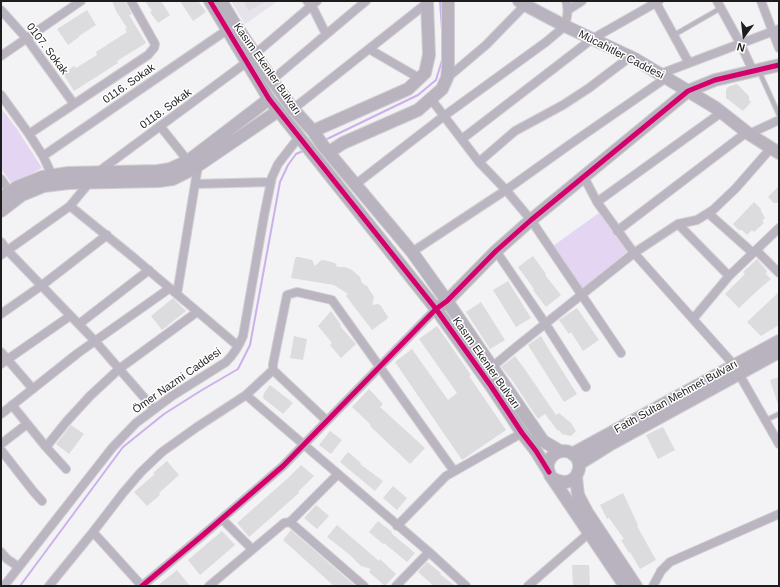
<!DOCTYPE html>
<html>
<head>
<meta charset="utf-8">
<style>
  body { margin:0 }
  #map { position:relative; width:780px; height:587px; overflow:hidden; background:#f3f2f4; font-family:Helvetica,sans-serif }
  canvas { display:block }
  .frame { position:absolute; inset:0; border:2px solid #1d1d1e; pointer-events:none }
  .north { position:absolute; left:724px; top:16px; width:40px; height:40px; -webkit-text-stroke:3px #fff; paint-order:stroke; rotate:195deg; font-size:11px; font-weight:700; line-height:16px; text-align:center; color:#1d1d1e }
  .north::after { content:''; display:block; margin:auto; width:14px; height:18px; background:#1d1d1e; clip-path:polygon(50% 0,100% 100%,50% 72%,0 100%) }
</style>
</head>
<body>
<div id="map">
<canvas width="780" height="587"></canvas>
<div class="frame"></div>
<div class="north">N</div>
</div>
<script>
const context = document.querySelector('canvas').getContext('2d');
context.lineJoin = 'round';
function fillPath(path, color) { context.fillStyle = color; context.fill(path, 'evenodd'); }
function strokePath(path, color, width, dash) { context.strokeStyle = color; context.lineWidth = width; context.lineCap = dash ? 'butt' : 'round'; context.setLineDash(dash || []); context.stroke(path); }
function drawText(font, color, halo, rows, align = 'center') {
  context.font = font + ' Helvetica,sans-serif'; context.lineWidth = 3; context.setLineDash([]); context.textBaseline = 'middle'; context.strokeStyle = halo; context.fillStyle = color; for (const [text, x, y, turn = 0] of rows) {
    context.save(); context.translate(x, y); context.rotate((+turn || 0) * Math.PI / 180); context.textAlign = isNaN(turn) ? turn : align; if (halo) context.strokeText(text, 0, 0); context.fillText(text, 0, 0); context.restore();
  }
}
fillPath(new Path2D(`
  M231,1H278L245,24Z`), '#e6e3ea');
fillPath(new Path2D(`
  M1,108L17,129L42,168L12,184L1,169Z
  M599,213L627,252L581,290L553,246Z`), '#e4d6f3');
strokePath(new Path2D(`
  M440,1L442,30
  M325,140L418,95L436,80L443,57
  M20,586L123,447L164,414L202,390L238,369L250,345L280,182L288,165L296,154L305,150`), '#ccb0eb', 2);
fillPath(new Path2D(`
  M112,1H125L132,14L129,15L146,43L117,61L118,63L74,91L63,74L74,66L76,68L97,55L96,52L127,32L125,29L127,28L116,11Z
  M145,1H161L170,15L158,23L150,12L152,11Z
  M180,1H198L206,12L193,21Z
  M245,1H266L249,11L245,5Z
  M87,10L96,25L79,36V37L68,45L57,29Z
  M737,84L749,96V100L751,102L743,111L726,98V90L728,87Z
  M779,186V203H774L768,197Z
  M754,202L761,209V211L765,218L762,221L764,223L754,232L752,230L747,235L742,230H739L733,224Z
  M533,256L546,274L545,275L561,295L546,307L533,290L534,289L518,267Z
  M296,257H299L312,260L315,266L320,261L323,260L335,263L337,267H345L352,270L360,277L362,283L367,286L374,297L372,305L378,304L381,306L388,317L387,319L372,330L346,296L348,294L334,285L291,278L295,259Z
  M757,259L767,271L766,274L771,279L757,291L739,308L725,294L745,274L743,272Z
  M508,281L531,318L516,327L493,290Z
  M779,292V325L761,336L747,322Z
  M173,298L186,311L162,330L151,316Z
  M481,302L505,340L490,349L466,312Z
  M577,308L599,340L583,351L571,332L569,334L559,320Z
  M331,311L341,325L340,326L356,344L341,358L330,345L332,343L318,326Z
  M437,326L471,375L469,376L506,430L462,460L395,362L412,349L448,400L457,393L419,339Z
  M294,336L307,339L303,360L290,358Z
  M541,336L551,353L577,394L564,402L528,345Z
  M515,356L524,368L556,415L559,413L571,423L576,431L571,436L562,434L559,430L558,431L545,414L538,419L512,380L501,367Z
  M779,377V404H778L770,380Z
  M270,385L293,403L283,414L263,398L264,393Z
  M369,389L383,404L380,407L425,448L410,464L370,426L371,425L352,407Z
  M71,425L84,434L69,454L56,444Z
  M663,427L675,450L658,459L646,435Z
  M330,431L342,440L331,454L319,445Z
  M348,452L361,463L360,464L383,481L375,491L340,462Z
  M167,461L179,475L159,493L160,495L147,506L134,492L155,474L153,473Z
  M301,465L314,476L298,492L299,493L249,537L237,523L287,479Z
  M393,486L407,498L397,510L383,498Z
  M623,493L638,525L637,526L656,560L640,569L630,552L629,553L621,540L624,539L609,518L607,519L600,505Z
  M316,505L329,516L317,529L304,518Z
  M378,521L392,532L391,533L415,553L407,562L384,543L383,544L369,532Z
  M337,525L379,561L380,559L396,574L385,586L369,572L371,569L361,566L350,555L327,537Z
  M291,530L337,570L355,586H334L283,540Z
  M222,531L235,545L200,575L188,560Z
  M427,562L441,573L440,574L455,586H434L418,572Z
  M572,565H589L590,586H573Z
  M177,570L190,586H157Z`), '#dcdbdd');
const lane = new Path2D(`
  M674,35L721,8
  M759,71L779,115
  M766,420L779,414`);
const street = new Path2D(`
  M307,1L312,6L326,34
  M655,1L689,63
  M717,1L740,43L753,71
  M761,1L779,48
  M1,10L27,39L74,104
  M568,10L582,1
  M369,49L419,78
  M255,54L317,1
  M1,56L81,1
  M660,74L779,29
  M447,78L486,45L525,5
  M272,80L366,1
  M1,95L29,134L43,156L52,175
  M431,99L479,162L506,190L531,220L621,353
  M293,109L427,3
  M160,126L188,161
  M29,134L148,55L154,48L155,44L131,1
  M749,134L779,120
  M462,139L592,39L659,1
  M43,156L227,30
  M479,162L515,131L563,105L589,88L630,57
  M98,172L247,62
  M584,177L597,202L634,253L734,365
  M1,179L10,192
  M195,184L271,182
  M356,184L444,116L546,42L565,26C567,17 569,10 566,1
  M597,202L722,112
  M70,206L133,257L238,346
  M708,213L753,253
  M678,224L729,276L779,228
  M617,231L747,132
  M1,242L7,250L95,341L154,409
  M756,250L779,273
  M496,251L545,323L586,387
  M412,252L506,190L569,145L666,78
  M1,255L70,206L89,183
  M177,294L198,166
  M1,314L41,286L107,235
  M693,319L729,276
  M79,324L149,270
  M1,352L33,389
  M1,364L70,316
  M492,367L516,347L634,253L678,224L697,220L713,210L736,188L771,148
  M739,374L779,444
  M246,395L429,552L466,586
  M12,405L46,447L66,469
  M1,414L78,353L170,288
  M327,421L273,370V364L287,295L297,292L332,300L454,471
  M1,444L27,424
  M46,447L67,421L90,396L119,369L197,312
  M1,450L33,491L42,501
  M222,519L252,549
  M290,522L338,474
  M397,526L446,476L522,433
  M93,532L142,586
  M1,552L7,559L19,567
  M4,586L112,448L136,423L172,396L226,362C234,354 239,346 243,336L264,216L272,177L278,164L299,137
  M49,586L93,532L123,493L141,472L162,452L197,427L246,395L273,370
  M142,586L203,535L283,466L436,309
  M209,586L284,523L290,522L364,586
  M396,586L429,552
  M528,586L589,533
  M653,586L661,571L670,562L779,514`);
const secondary = new Path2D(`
  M210,1L269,99L436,309L491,386L522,433L536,451L549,472
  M221,1L233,21L272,80L293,109L313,131L324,147L412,252L447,301L492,367L543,441L560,451
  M519,1L523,4L565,26L635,59L716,108L749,134L779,153
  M313,131L408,89L425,73L429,55L427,1
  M329,152L343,143L418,110L442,89L447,78L448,68V1
  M1,199L17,187L42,177L68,173L158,171L170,169L188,161L269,99
  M1,211L22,195L44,186L69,183L159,181L173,179L193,169L278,111
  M442,305L447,301L496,251L531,220L688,91L715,80L779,65
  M572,454L779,341
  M579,464L611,444L779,352
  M576,477L578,495L587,512L636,586
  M552,478C562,484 574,484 578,472C580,468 579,463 578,460C568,441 540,455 550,475L625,586`);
strokePath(lane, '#d1d0d2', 6);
strokePath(street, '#d1d0d2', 10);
strokePath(secondary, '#d1d0d2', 14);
strokePath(lane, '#bab5c0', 4);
strokePath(street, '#bab5c0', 8);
strokePath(secondary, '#b8b3bf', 12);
strokePath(new Path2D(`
  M210,1L269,99L436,309L491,386L522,433L536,451L549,472
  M142,586L203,535L283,466L436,309L447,301L496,251L531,220L688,91L715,80L779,65`), '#d6006c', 5);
drawText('11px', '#1d1d1e', '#fff', [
  ["0107. Sokak",47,49,53],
  ["Mücahitler Caddesi",621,55,27],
  ["Kasım Ekenler Bulvarı",267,69,55],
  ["0116. Sokak",129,84,-35],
  ["0118. Sokak",166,109,-36],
  ["Kasım Ekenler Bulvarı",486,363,55],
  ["Ömer Nazmi Caddesi",177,381,-35],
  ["Fatih Sultan Mehmet Bulvarı",676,397,-29]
]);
</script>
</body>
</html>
